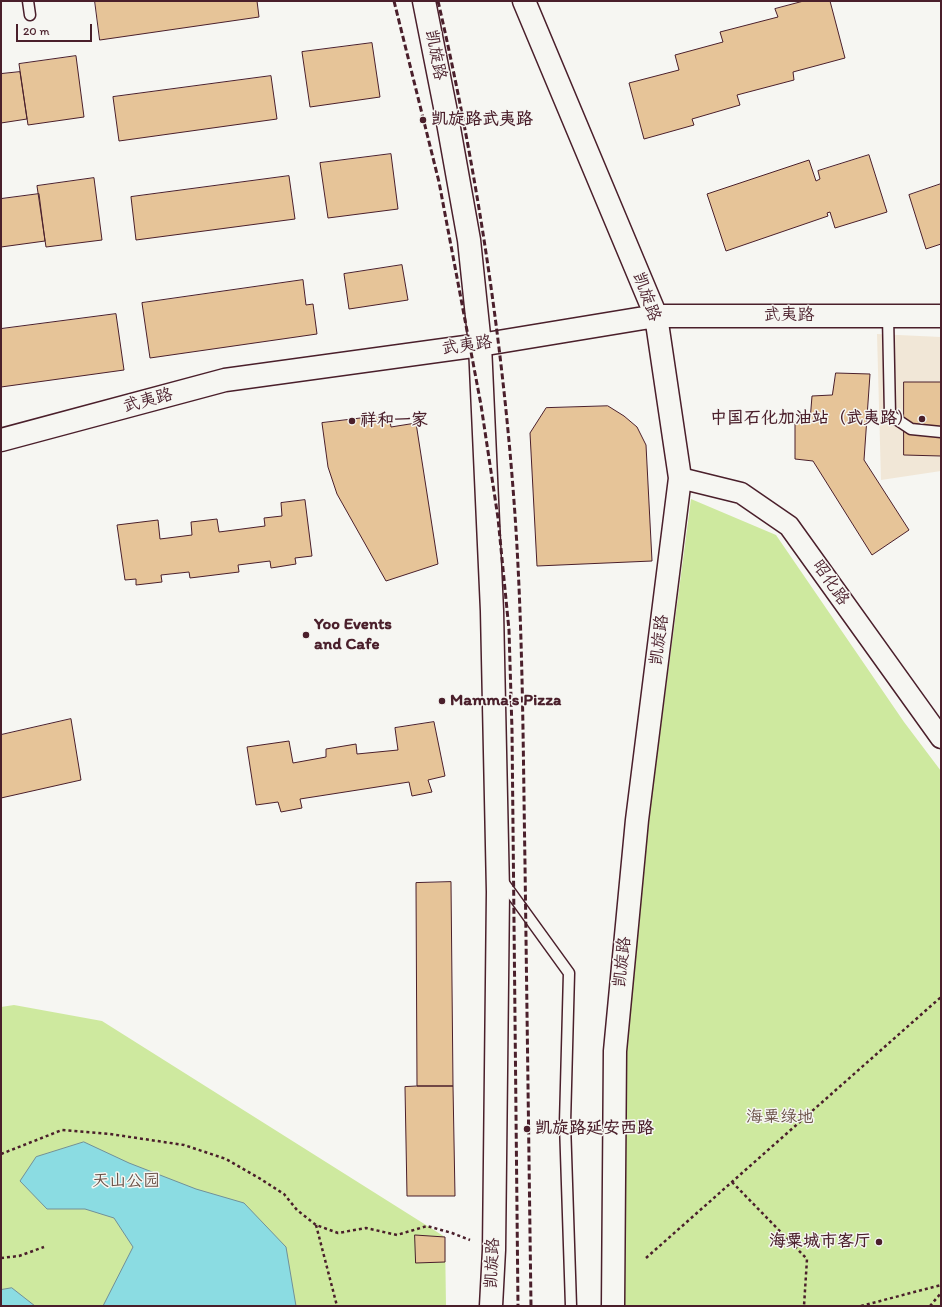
<!DOCTYPE html>
<html>
<head>
<meta charset="utf-8">
<style>
  body { margin:0 }
  #map { position:relative; width:942px; height:1307px; overflow:hidden; background:#f6f6f2; font-family:Itim,sans-serif }
  canvas { display:block }
  .frame { position:absolute; inset:0; border:2px solid #4a1f2b; pointer-events:none }
  .scale { position:absolute; left:16px; top:24px; width:76px; height:18px; box-sizing:border-box; border:2px solid #4a1f2b; border-top:0; padding-left:5px; font-size:12px; line-height:14px; white-space:nowrap; color:#4a1f2b; -webkit-text-stroke:3px #f6f6f2; paint-order:stroke }
</style>
</head>
<body>
<div id="map">
<canvas width="942" height="1307"></canvas>
<div class="frame"></div>
<div class="scale">20 m</div>
</div>
<script>
const context = document.querySelector('canvas').getContext('2d');
context.lineJoin = 'round';
function fillPath(path, color) { context.fillStyle = color; context.fill(path, 'evenodd'); }
function strokePath(path, color, width, dash) { context.strokeStyle = color; context.lineWidth = width; context.lineCap = dash ? 'butt' : 'round'; context.setLineDash(dash || []); context.stroke(path); }
function drawText(font, color, halo, rows, align = 'center') {
  context.font = font + ' Itim,"LXGW WenKai TC",sans-serif'; context.lineWidth = 3; context.setLineDash([]); context.textBaseline = 'middle'; context.strokeStyle = halo; context.fillStyle = color; for (const [text, x, y, turn = 0] of rows) {
    context.save(); context.translate(x, y); context.rotate((+turn || 0) * Math.PI / 180); context.textAlign = isNaN(turn) ? turn : align; if (halo) context.strokeText(text, 0, 0); context.fillText(text, 0, 0); context.restore();
  }
}
fillPath(new Path2D(`
  M877,334L941,337V471L881,480Z`), '#f1e7d7');
fillPath(new Path2D(`
  M691,499L776,535L904,722L941,771V1306H618V1051Z
  M14,1005L102,1021L445,1237L446,1306H1V1007Z`), '#cee99f');
const water = new Path2D(`
  M84,1142L129,1163L196,1189L244,1203L286,1247L296,1306H103L133,1247L114,1218L85,1209H47L20,1181L36,1157Z
  M12,1288L35,1306H1V1290Z`);
fillPath(water, '#8bdce2');
strokePath(water, '#719099', 1);
const building = new Path2D(`
  M95,1H257L259,17L100,40Z
  M804,1H830L845,58L793,72L794,80L737,95L740,105L692,119L694,125L644,139L629,83L679,70L675,55L723,42L720,32L778,17L775,9Z
  M372,43L380,97L310,107L302,52Z
  M76,56L84,117L28,125L19,64Z
  M20,72L27,119L1,123V74Z
  M271,76L277,119L119,141L113,97Z
  M391,154L398,209L328,218L320,163Z
  M869,155L887,212L835,228L830,212L827,213L828,216L726,251L707,194L809,160L816,181L820,179L818,171Z
  M289,176L295,219L136,240L131,197Z
  M94,178L102,240L46,247L37,186Z
  M941,184V244L926,249L909,195Z
  M39,194L45,241L1,247V199Z
  M402,265L408,300L349,309L344,274Z
  M303,280L306,305L313,304L317,334L150,358L142,303Z
  M116,314L124,370L1,387V329Z
  M836,373L870,374L864,460L909,530L872,555L813,461L795,459V422L810,421L812,396L832,395Z
  M904,382H941V456L904,455Z
  M608,406L624,416L637,427L646,445L652,561L537,566L530,433L546,408Z
  M389,415L391,427L416,423L438,564L386,581L337,494L328,467L322,423Z
  M305,500L312,556L295,558L296,564L271,568L270,561L238,565L239,572L190,578L189,572L161,575L162,582L136,585V579L125,580L117,525L158,520L160,539L192,535L191,522L217,519L219,532L265,526L264,518L282,516L281,503Z
  M71,719L81,780L1,798V735Z
  M434,722L445,776L428,780L432,792L412,796L409,782L300,799L302,808L281,812L278,802L256,805L247,747L289,741L293,763L326,757V749L356,744L357,754L398,750L395,728Z
  M451,882L453,1086H417L416,883Z
  M417,1086H453L455,1196H407L405,1087Z
  M415,1235L445,1237V1262L416,1263Z`);
fillPath(building, '#e6c498');
strokePath(building, '#4a1f2b', 1);
const lane = new Path2D(`
  M28,1L30,15
  M888,316L890,415L911,429L941,432
  M501,879L569,973L565,1123L571,1306`);
const street = new Path2D(`
  M680,478L741,493L789,526L941,738`);
const secondary = new Path2D(`
  M424,1L447,117L469,240L480,345L492,611L498,892L494,1250L491,1306
  M524,1L656,316L680,478L637,820L615,1051L613,1306
  M1,440L225,380L480,345L656,316H941`);
strokePath(lane, '#4a1f2b', 13);
strokePath(street, '#4a1f2b', 23);
strokePath(secondary, '#4a1f2b', 25);
strokePath(new Path2D(`
  M1,1154L62,1130L110,1134L184,1145L226,1159L259,1178L284,1194L297,1210L316,1225L338,1233L366,1228L397,1235L427,1226L452,1233L470,1240
  M732,1182L807,1259L804,1306
  M316,1225L337,1306
  M1,1258L19,1256L44,1247
  M646,1258L941,997
  M861,1306L941,1285
  M930,1306L941,1293`), '#4a1f2b', 2.5, [3, 3]);
strokePath(lane, '#f6f6f2', 10);
strokePath(street, '#f6f6f2', 20);
strokePath(secondary, '#f6f6f2', 22);
strokePath(new Path2D(`
  M394,1L439,182L481,405L498,518L509,630L512,730L518,1306
  M438,1C477,170 503,343 515,515C523,632 523,748 525,864C527,1012 529,1159 531,1306`), '#4a1f2b', 3, [6, 3]);
for (const [x, y, r, color] of [
  [423,120,4,"#4a1f2b"],
  [922,419,4,"#4a1f2b"],
  [352,421,4,"#4a1f2b"],
  [306,635,4,"#4a1f2b"],
  [442,701,4,"#4a1f2b"],
  [527,1129,4,"#4a1f2b"],
  [879,1242,4,"#4a1f2b"]
]) { const dot = new Path2D(); dot.arc(x, y, r, 0, 2 * Math.PI); context.fillStyle = color; context.fill(dot); strokePath(dot, '#f6f6f2', 1.5); }
drawText('17px', '#4a1f2b', '#f6f6f2', [
  ["凯旋路",435,55,79],
  ["凯旋路",646,297,70],
  ["武夷路",789,316],
  ["武夷路",467,346,-8],
  ["武夷路",148,401,-15],
  ["昭化路",830,583,55],
  ["凯旋路",660,640,-83],
  ["凯旋路",623,962,-84],
  ["凯旋路",493,1263,-88]
]);
drawText('bold 17px', '#4a1f2b', '#f6f6f2', [
  ["凯旋路武夷路",431,120],
  ["中国石化加油站（武夷路）",914,419,"right"],
  ["祥和一家",360,421],
  ["Yoo Events",314,625],
  ["and Cafe",314,645],
  ["Mamma's Pizza",450,701],
  ["凯旋路延安西路",535,1129],
  ["海粟城市客厅",871,1242,"right"]
], 'left');
drawText('17px', '#6b5248', '#f6f6f2', [
  ["海粟绿地",780,1118],
  ["天山公园",126,1182]
]);
</script>
</body>
</html>
